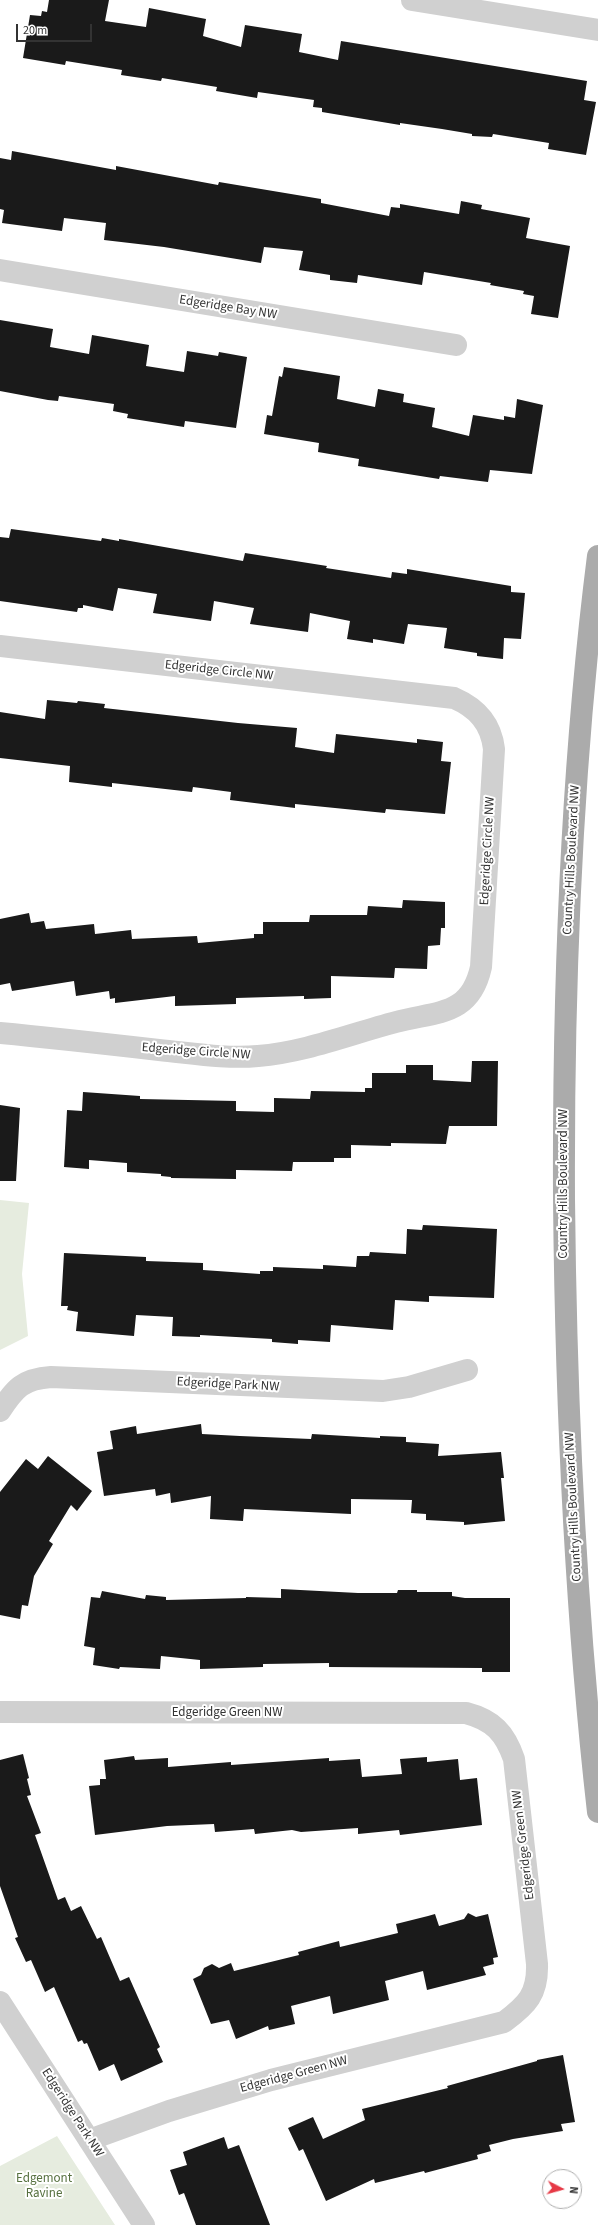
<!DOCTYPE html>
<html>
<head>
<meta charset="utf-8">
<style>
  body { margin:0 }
  #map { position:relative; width:598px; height:2225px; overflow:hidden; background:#fff; font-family:"Source Sans 3",sans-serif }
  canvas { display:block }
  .north { position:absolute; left:542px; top:2169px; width:40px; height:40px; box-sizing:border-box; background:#fff; border:1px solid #adadad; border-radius:50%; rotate:96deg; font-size:11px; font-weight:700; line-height:16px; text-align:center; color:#333 }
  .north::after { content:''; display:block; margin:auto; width:14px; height:18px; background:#e63946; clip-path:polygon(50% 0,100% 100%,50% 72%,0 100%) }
  .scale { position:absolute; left:16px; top:24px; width:76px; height:18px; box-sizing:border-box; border:2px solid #333; border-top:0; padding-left:5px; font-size:12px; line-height:14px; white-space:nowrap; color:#333; -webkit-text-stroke:3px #fff; paint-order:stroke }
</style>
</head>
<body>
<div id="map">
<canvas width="598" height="2225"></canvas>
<div class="north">N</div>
<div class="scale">20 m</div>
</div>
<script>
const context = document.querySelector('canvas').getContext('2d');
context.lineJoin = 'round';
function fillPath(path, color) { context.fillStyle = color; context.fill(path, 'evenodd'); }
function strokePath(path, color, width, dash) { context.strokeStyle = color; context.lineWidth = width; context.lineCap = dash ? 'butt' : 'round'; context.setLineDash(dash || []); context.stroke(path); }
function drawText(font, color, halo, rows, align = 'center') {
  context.font = font + ' "Source Sans 3",sans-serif'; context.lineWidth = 4; context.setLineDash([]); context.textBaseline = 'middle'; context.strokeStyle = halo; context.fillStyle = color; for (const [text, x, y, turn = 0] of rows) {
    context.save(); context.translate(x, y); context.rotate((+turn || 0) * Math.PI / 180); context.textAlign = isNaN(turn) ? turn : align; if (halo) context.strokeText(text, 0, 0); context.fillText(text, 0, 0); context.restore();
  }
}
fillPath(new Path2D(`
  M0,1200L29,1203L22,1274L28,1336L0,1350Z
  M57,2136L115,2225H0V2166Z`), '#e6ecdf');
fillPath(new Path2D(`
  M49,0H109L105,21L146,27L149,8L206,19L203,36L241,47L245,25L302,34L299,52L338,60L341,41L587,81L584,100L596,102L586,155L548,149L549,143L493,134L492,137L472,136V134L442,129L400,123V125L322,112V108L313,107L314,100L258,92L257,98L216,91L217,87L162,78L161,81L121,75L122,70L66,61L65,65L23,58L30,15L41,16L42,11L47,12Z
  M12,151L116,170V166L218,185L219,182L321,199V203L389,216L391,207L400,208V204L459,214L461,201L482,205L481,209L530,218L526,238L570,246L558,318L531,314L534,296L523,294L524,291L490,285L491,283L424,272L422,285L358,275L357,283L330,280V275L299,270L303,251L264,247L261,263L164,247L104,240L106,223L64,218L62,231L2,223L4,210L0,209V158L11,160Z
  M0,320L53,329L50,347L89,354L92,335L149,345L146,366L184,372L187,351L218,356L219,352L247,357L236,428L185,421L184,427L127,418L128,414L113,411L114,404L59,396L58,401L48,400L0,391Z
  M284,367L340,376L337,399L375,407L378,389L404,394L403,402L435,408L432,427L469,436L473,415L504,420V416L515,418L517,399L543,405L532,474L490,470L488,482L440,476L439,479L358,466L359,459L318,452L319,443L264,434L267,415L272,416L279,376L282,377Z
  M11,529L101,541L102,538L119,541V539L243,561L245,553L327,566L326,568L391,578L392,572L407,574V569L511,586V592L525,593L521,639L504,638L503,659L477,656V653L444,648L447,628L408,624L404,644L373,639V643L347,639L350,621L310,613L308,632L250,624L254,608L214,601L211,621L153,613L157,594L118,588L113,611L83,605V608H78L77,612L0,601V537L9,538Z
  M47,700L77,703L78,701L105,704L104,708L238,723L297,728L295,747L334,753L336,734L417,743V739L443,742L441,761L451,762L445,814L386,809L385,813L295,804V808L230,800L231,792L193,787L192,792L112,783V787L69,782L70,766L0,758V712L45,719Z
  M403,900L445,902V928H441L440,945L428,946L427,969L395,968L394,978L331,976V998L304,999V996L236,998V1004L175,1006V996L115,1003V998L110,999L109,991L76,996L74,981L12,991L10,983L0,985V919L29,913L31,923L44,921L46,929L94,924L95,934L131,930L132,939L197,936L198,943L254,938V934H263V922H309L310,915H367L368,906L402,908Z
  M472,1061H498L497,1126H449L446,1144L391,1143V1146L351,1145V1158H334V1162H293L292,1171L236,1170V1179L171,1178V1177L161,1176V1174L127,1172V1163L89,1160V1169L64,1167L67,1110L82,1111L83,1092L140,1096V1099L236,1101V1111L274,1112V1098L310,1099L311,1091L365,1092V1088H372V1073H406V1065H433V1080L471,1082Z
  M0,1105L20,1108L16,1181H0Z
  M423,1225L497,1229L494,1298L429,1296V1302L395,1300L393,1330L331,1325L330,1342L298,1340V1344L272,1342V1339L200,1335V1337L172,1336L173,1317L136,1315L134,1336L76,1331L78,1312L67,1310L68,1306H61L64,1253L146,1257V1261L203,1263V1270L260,1274V1271H273V1267L323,1269V1265L356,1267L357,1256H369L370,1252L406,1254L407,1229L422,1230Z
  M201,1424L202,1434L240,1436L311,1439L312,1434L380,1438V1436L406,1437V1442L439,1444L438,1456L501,1452L504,1478H501L505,1521L464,1525V1522L426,1520V1514L411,1513L412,1500L351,1499V1514L244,1509L243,1521L210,1519L211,1496L171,1503L170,1493L156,1496L155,1489L104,1496L97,1452L113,1449L110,1431L136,1426L137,1434Z
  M48,1456L92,1491L77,1511L71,1505L49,1541L53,1544L34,1576L28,1606L22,1605L20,1619L0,1615V1492L26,1459L38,1469Z
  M281,1589L358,1593H397L398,1590H417V1592H452V1596L465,1598H510V1672H482V1668L329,1667V1663L263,1664V1667L200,1669V1660L161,1656L160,1669L120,1667L119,1669L93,1665L95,1648L84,1646L91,1597L100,1598L102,1591L145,1599L146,1595L166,1597V1600L246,1598V1597L281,1598Z
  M23,1754L29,1778L27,1779L31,1795L27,1796L41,1833L35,1835L58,1900L65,1897L71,1911L81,1906L97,1939L101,1937L120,1981L129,1977L160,2047L157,2049L163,2062L121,2081L114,2064L99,2071L87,2043L84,2044L82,2040L78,2042L54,1987L45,1992L31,1960L26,1962L15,1938L18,1937L0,1886V1760Z
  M134,1756L135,1760L168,1758V1767L231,1762V1765L329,1758V1761L360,1759L362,1777L402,1774L400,1759L427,1757V1762L458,1759L460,1780L477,1778L482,1825L400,1835L399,1830L358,1834V1828L301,1832L292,1830L255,1834L254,1829L215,1832L214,1824L167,1826L95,1835L89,1786L100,1785V1779H106L104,1760Z
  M468,1913L476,1917L488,1914L498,1957L493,1958L494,1964L483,1967L486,1975L427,1990L423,1971L385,1981L389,2000L333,2014L330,1996L291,2006L295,2024L269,2030L268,2026L236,2039L229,2020L211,2024L193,1979L201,1975L204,1968L212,1964L219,1968L231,1963L234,1971L299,1955L298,1952L339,1941L340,1947L398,1933L396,1924L428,1916L435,1914L439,1926L464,1919Z
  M563,2055L575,2122L561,2124L563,2131L513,2139L489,2145L491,2151L477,2155L478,2159L425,2173L424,2171L375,2183L374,2179L326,2201L303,2149L299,2151L288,2128L313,2117L323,2139L365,2120L362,2109L448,2088L447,2086L537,2061V2060Z
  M224,2137L228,2149L239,2145L270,2225H196L184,2193L179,2195L170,2170L187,2165L183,2152Z`), '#1a1a1a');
strokePath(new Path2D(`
  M412,0L598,30
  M0,270L456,345
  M0,646L454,698C477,708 491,723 494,749L481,967C470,1017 436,1011 396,1022C350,1034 306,1052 258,1056C226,1059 191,1053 159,1050C106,1044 53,1038 0,1033
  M0,1411C15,1388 23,1379 51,1377L383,1391L409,1387L467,1370
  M0,1712L466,1713C493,1720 505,1733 514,1759L537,1964C538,1994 527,2005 504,2022L271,2080L169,2111L89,2140
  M0,2002L144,2225`), '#d0d0d0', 22);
strokePath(new Path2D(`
  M598,556C571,769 563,984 564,1199C566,1404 575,1609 598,1812`), '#ababab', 22);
drawText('13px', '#333', '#fff', [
  ["Edgeridge Bay NW",228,308,9],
  ["Edgeridge Circle NW",219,671,6],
  ["Edgeridge Circle NW",488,851,-87],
  ["Country Hills Boulevard NW",572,860,-87],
  ["Edgeridge Circle NW",196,1052,4],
  ["Country Hills Boulevard NW",564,1184,-90],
  ["Edgeridge Park NW",228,1385,3],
  ["Country Hills Boulevard NW",574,1507,-93],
  ["Edgeridge Green NW",227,1713],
  ["Edgeridge Green NW",524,1845,-97],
  ["Edgeridge Green NW",294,2075,-15],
  ["Edgeridge Park NW",72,2113,57]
]);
drawText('13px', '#56703f', '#fff', [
  ["Edgemont",44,2179],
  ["Ravine",44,2194]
]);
</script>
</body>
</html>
